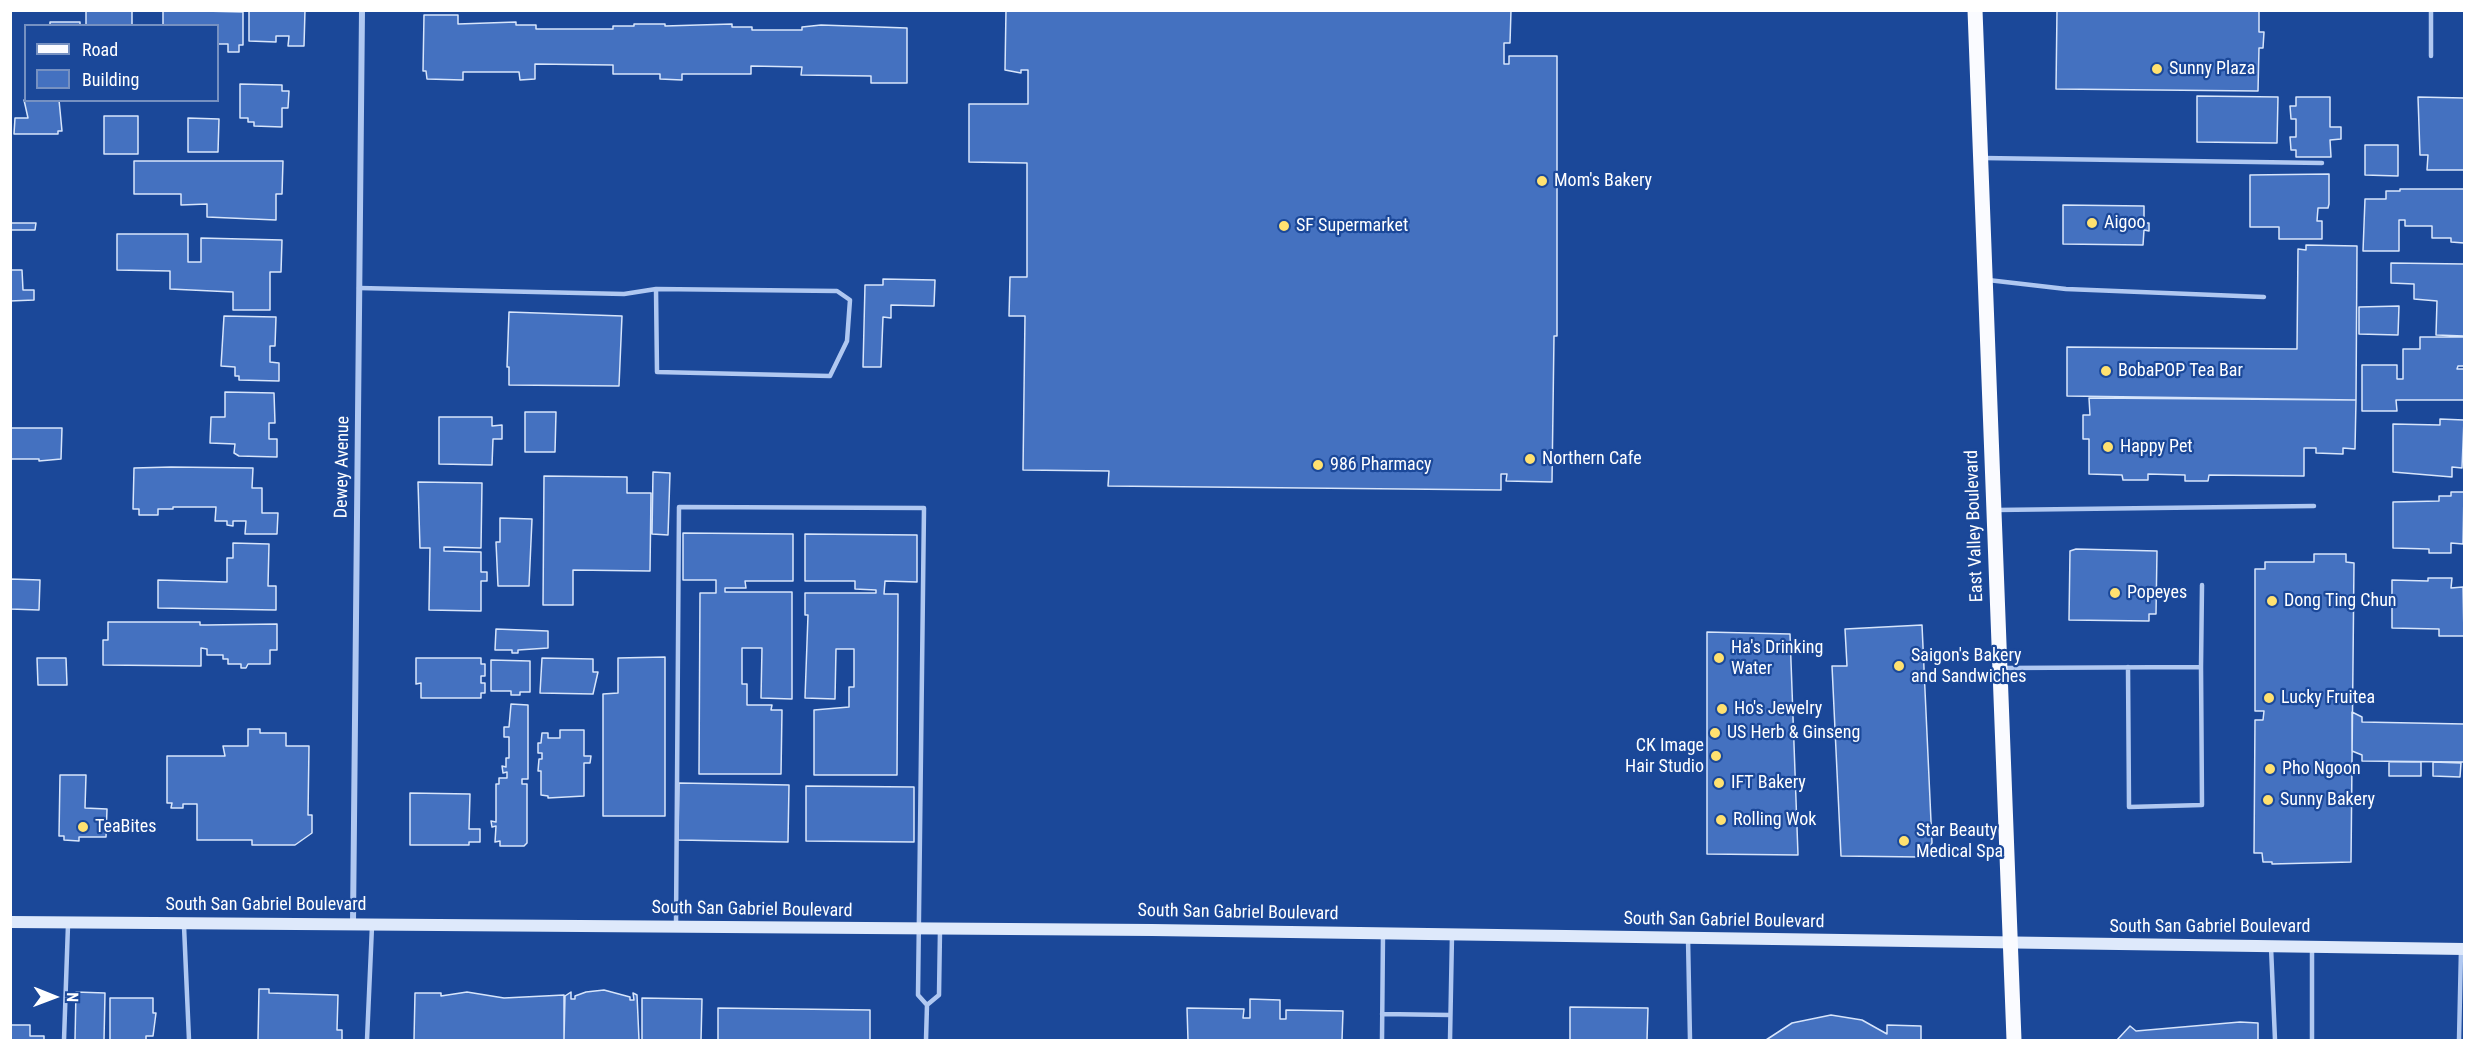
<!DOCTYPE html>
<html>
<head>
<meta charset="utf-8">
<style>
  body { margin:0 }
  #map { position:relative; width:2475px; height:1051px; overflow:hidden; background:#1b4899; font-family:"Roboto Condensed",sans-serif }
  canvas { display:block }
  .frame { position:absolute; inset:0; border:12px solid #fff; pointer-events:none }
  .legend { position:absolute; left:24px; top:24px; width:195px; height:78px; box-sizing:border-box; background:#1b4899; border:2px solid #7691c2; margin:0; padding:8px 10px; list-style:none; font-size:18px; color:#fff }
  .legend li { display:flex; align-items:center; gap:12px; height:30px }
  .legend b { width:30px; border:2px solid #7691c2 }
  .north { position:absolute; left:24px; top:967px; width:60px; height:60px; -webkit-text-stroke:4px #1b4899; paint-order:stroke; rotate:91deg; font-size:16px; font-weight:700; line-height:24px; text-align:center; color:#fff }
  .north::after { content:''; display:block; margin:auto; width:21px; height:27px; background:#fff; clip-path:polygon(50% 0,100% 100%,50% 72%,0 100%) }
</style>
</head>
<body>
<div id="map">
<canvas width="2475" height="1051"></canvas>
<div class="frame"></div>
<ul class="legend">
<li><b style="height:8px;background:#fafbff"></b>Road</li>
<li><b style="height:16px;background:#4471c0"></b>Building</li>
</ul>
<div class="north">N</div>
</div>
<script>
const context = document.querySelector('canvas').getContext('2d');
context.lineJoin = 'round';
function fillPath(path, color) { context.fillStyle = color; context.fill(path, 'evenodd'); }
function strokePath(path, color, width, dash) { context.strokeStyle = color; context.lineWidth = width; context.lineCap = dash ? 'butt' : 'round'; context.setLineDash(dash || []); context.stroke(path); }
function drawText(font, color, halo, rows, align = 'center') {
  context.font = font + ' "Roboto Condensed",sans-serif'; context.lineWidth = 4.5; context.setLineDash([]); context.textBaseline = 'middle'; context.strokeStyle = halo; context.fillStyle = color; for (const [text, x, y, turn = 0] of rows) {
    context.save(); context.translate(x, y); context.rotate((+turn || 0) * Math.PI / 180); context.textAlign = isNaN(turn) ? turn : align; if (halo) context.strokeText(text, 0, 0); context.fillText(text, 0, 0); context.restore();
  }
}
const building = new Path2D(`
  M86,10H132V26H86Z
  M163,10L243,12V45H239V52H228V44H218V26H163Z
  M249,10H305L304,46H288L289,36H276V42L249,41Z
  M1006,10H1511L1510,43H1504V64H1509V56H1557V336H1554L1552,482L1506,481L1507,474H1501V490L1108,486L1109,471L1023,470L1025,316H1009L1010,277H1027V163L969,162V104H1028V70H1021V73L1005,70Z
  M2057,10H2259V32H2264L2263,48H2259L2258,91L2056,89Z
  M424,15H458V24L516,22V25H536V29H613V26H634V24H665V26L732,24V27H752V30H802V27L821,25L907,28V83H871V76L801,75L802,67L751,66V74H682V80L660,79V74H613V65L535,64V79L520,80L519,72H463V80L427,79L426,71H423Z
  M50,22H80V26H50Z
  M240,84L282,85V91H289L288,108H282V127L254,126V122H248V118H240Z
  M2197,96L2278,97L2277,143L2197,142Z
  M2296,97H2330V127H2341V139L2330,140L2331,157H2296V150H2291L2290,137H2296V119H2291L2290,106H2296Z
  M2418,97L2464,98V170H2427L2428,155H2420Z
  M24,100H59L62,131H58V134H14L15,118H28Z
  M104,116H138V154H104Z
  M188,118L219,119L218,152H188Z
  M2365,145H2398V176L2365,175Z
  M134,161H283L282,194H276V220L207,217V204L181,205V194H134Z
  M2329,174V204L2328,208H2318L2317,221H2322V239H2279V227H2250V175Z
  M2400,189H2464V243L2451,242V238H2432V226H2405V220H2399V251H2363L2365,199H2386V191H2400Z
  M2063,205L2144,206V223H2149V231L2144,230L2143,245L2063,244Z
  M10,223H36L35,230H10Z
  M117,234H188V262H201V238L282,240L281,272H270V310H233V292L170,289V271L117,270Z
  M2306,245L2357,246L2356,400L2067,396V347L2297,349L2298,249L2306,250Z
  M2391,263L2464,264V336L2436,335L2437,301L2414,299V284L2391,283Z
  M10,270H22L23,290H34V300L10,301Z
  M883,279L935,280L934,306L891,305V318L883,317L881,367H863L865,285H883Z
  M2399,306L2398,335L2359,334V307Z
  M509,312L622,316L619,386L509,385V367H507Z
  M224,316L276,317L275,346H270V362L279,363V381L239,380V376H235V367L221,366Z
  M2420,337H2464V366H2458L2457,369H2464V400H2396L2397,411H2362V365H2397V379H2403V349H2420Z
  M225,392L274,393L275,423H269V439H277V457L239,456L234,453L235,444L210,443L211,417H225Z
  M2089,398L2356,400L2355,449L2343,448V454L2316,453V448H2304V476L2209,475L2208,481H2185V475L2148,474V480H2123L2122,475L2089,474V439H2083V415H2090Z
  M525,412H556L555,452H525Z
  M439,417H492V426L502,425V439H493L492,465L439,464Z
  M2440,419L2464,420L2462,468L2452,467V477L2393,472V424L2440,425Z
  M10,428H62L61,459L39,461V459H10Z
  M171,467L253,468L252,488H262V513H278L277,534H245L246,521H233V526L227,525V521H215L216,507H173V509H158V515H139V509H133L134,468Z
  M653,472L670,473L668,535L652,534Z
  M544,476L627,477V493H651L650,571L573,570V605H543Z
  M418,482L482,483L481,548L444,547V551L481,552V572H487V581H481V611L429,610L430,548H420Z
  M2451,492H2464L2463,544L2451,543V553H2429V549L2393,548V502L2439,501V496H2451Z
  M500,518L532,519L529,586H498L496,542H500Z
  M683,533L793,534V581H745L746,588H725V592H792V699L761,698L762,648H742V684H747V705H772L771,710H782L781,774H699L700,593H716V580H683Z
  M805,534L917,535V582L885,581L884,594H898L897,775H814V710L849,707V687H854V649H836L835,699L805,698L808,615H805V593H876V590L855,589V581H805Z
  M233,543L269,544L268,586H276V610L158,608V580L227,582V558H233Z
  M2076,549L2157,551L2156,614H2149V621L2069,620L2070,551Z
  M2314,554H2346V562L2354,563L2351,862L2272,864V862H2263L2262,853H2254L2255,720H2263L2264,711H2255V569H2265V562H2314Z
  M2428,578H2452L2451,588L2463,587L2464,636H2439V629L2392,628V580L2428,581Z
  M10,579L40,580L39,610L10,609Z
  M108,622H200V625H207L277,624V650H270V664H248L246,668H241V664H228V659H223V655H207V649L201,648V666L103,665V640H108Z
  M1922,625L1932,843L1920,857L1841,856L1832,666H1847L1845,629Z
  M496,629L548,631V648L518,650V653H512V650H495Z
  M1707,632L1790,634L1798,855L1707,854Z
  M665,657V816H603V694L618,693V658Z
  M37,658H66L67,685H38Z
  M416,658H481V664H485V676H481V683H485V693H481V698H421V683L416,684Z
  M542,658L593,659V672H598L593,694L540,693Z
  M491,660L530,661V692H520V695H511V691H491Z
  M511,704L528,705V779H522V784H527V843L524,846H500V841L495,842L496,826L492,827L491,821L496,822V784H499V778H507V772L503,773L502,766L506,767V758H509V737H504V727H509Z
  M2352,712L2362,717V722L2464,724V762L2362,761V755L2352,751Z
  M248,729H260V733H286V746H309L308,815H312V833L295,845H252V840H197V804H183V808H171L172,803H167V756H225L223,746H248Z
  M560,730H584V756H591L590,763H584V796L548,798V796L541,795V771H538L539,759H542V753H538V743H541L542,733H548V738H560Z
  M2389,762H2421V776H2389Z
  M2433,762L2461,763L2460,777L2433,776Z
  M60,775H86L85,808L107,809L106,837H79V841L64,840V836H59Z
  M679,783L789,785L788,842L678,840Z
  M806,786L914,787V842L806,841Z
  M410,793L470,794L469,829H480V842H469V845H410Z
  M259,989H269V993L338,995L337,1030H342V1040H258Z
  M604,990L630,997V1000H634L633,993L637,995L639,1040H564L565,996L571,992V999H575V996L586,992Z
  M76,992L105,993L104,1040H75Z
  M467,992L504,998L564,995V1040H414L415,993H441V996Z
  M110,998H153V1013H156L153,1036H146V1040H110Z
  M642,998L702,999L701,1040H642Z
  M1250,999L1280,1000V1019H1286V1010L1343,1011L1342,1040H1188L1187,1008L1244,1009L1243,1018H1250Z
  M1570,1007L1648,1008L1647,1040H1570Z
  M718,1008L870,1010V1040H718Z
  M1831,1015L1862,1020L1887,1034V1025L1921,1026V1040H1766L1792,1023Z
  M2240,1022L2258,1023V1040H2117L2130,1026L2136,1031Z
  M10,1025H30V1036H44V1040H10Z`);
fillPath(building, '#4471c0');
strokePath(building, '#d7e5fb', 1.5);
strokePath(new Path2D(`
  M2431,56V10
  M1983,158L2322,163
  M1988,280L2066,289L2264,297
  M359,288L624,294L656,289L837,291L850,300L847,341L830,376L657,372L656,289
  M1996,510L2314,506
  M2201,667L2202,585
  M2003,668L2201,667L2202,805L2129,807L2128,667
  M676,925L679,507L924,508L918,995L927,1005L926,1040
  M184,926L189,1040
  M1688,938L1690,1040
  M2271,947L2275,1040
  M927,1005L939,995L940,930
  M1382,1014L1450,1015
  M64,1040L68,925
  M367,1040L372,926
  M1382,1040L1383,934
  M1450,1040L1452,935
  M2312,1040V948
  M2459,1040L2461,950`), '#b0c8f1', 4.5);
strokePath(new Path2D(`
  M353,923L362,10`), '#b0c8f1', 6);
strokePath(new Path2D(`
  M10,922L1152,930L2464,949`), '#dee9fb', 12);
strokePath(new Path2D(`
  M1975,10L2014,1040`), '#fafbff', 15);
for (const [x, y, r, color] of [
  [2157,69,6,"#ffe170"],
  [1542,181,6,"#ffe170"],
  [2092,223,6,"#ffe170"],
  [1284,226,6,"#ffe170"],
  [2106,371,6,"#ffe170"],
  [2108,447,6,"#ffe170"],
  [1530,459,6,"#ffe170"],
  [1318,465,6,"#ffe170"],
  [2115,593,6,"#ffe170"],
  [2272,601,6,"#ffe170"],
  [1719,658,6,"#ffe170"],
  [1899,666,6,"#ffe170"],
  [2269,698,6,"#ffe170"],
  [1722,709,6,"#ffe170"],
  [1715,733,6,"#ffe170"],
  [1716,756,6,"#ffe170"],
  [2270,769,6,"#ffe170"],
  [1719,783,6,"#ffe170"],
  [2268,800,6,"#ffe170"],
  [1721,820,6,"#ffe170"],
  [83,827,6,"#ffe170"],
  [1904,841,6,"#ffe170"]
]) { const dot = new Path2D(); dot.arc(x, y, r, 0, 2 * Math.PI); context.fillStyle = color; context.fill(dot); strokePath(dot, '#1b4899', 2); }
drawText('18px', '#fff', '#1b4899', [
  ["Sunny Plaza",2169,69],
  ["Mom's Bakery",1554,181],
  ["Aigoo",2104,223],
  ["SF Supermarket",1296,226],
  ["BobaPOP Tea Bar",2118,371],
  ["Happy Pet",2120,447],
  ["Northern Cafe",1542,459],
  ["986 Pharmacy",1330,465],
  ["Popeyes",2127,593],
  ["Dong Ting Chun",2284,601],
  ["Ha's Drinking",1731,648],
  ["Water",1731,669],
  ["Saigon's Bakery",1911,656],
  ["and Sandwiches",1911,677],
  ["Lucky Fruitea",2281,698],
  ["Ho's Jewelry",1734,709],
  ["US Herb & Ginseng",1727,733],
  ["CK Image",1704,746,"right"],
  ["Hair Studio",1704,767,"right"],
  ["Pho Ngoon",2282,769],
  ["IFT Bakery",1731,783],
  ["Sunny Bakery",2280,800],
  ["Rolling Wok",1733,820],
  ["TeaBites",95,827],
  ["Star Beauty",1916,831],
  ["Medical Spa",1916,852]
], 'left');
drawText('18px', '#fff', '#1b4899', [
  ["Dewey Avenue",343,467,-89],
  ["East Valley Boulevard",1975,526,-92],
  ["South San Gabriel Boulevard",266,905],
  ["South San Gabriel Boulevard",752,910,1],
  ["South San Gabriel Boulevard",1238,913,1],
  ["South San Gabriel Boulevard",1724,921,1],
  ["South San Gabriel Boulevard",2210,927]
]);
</script>
</body>
</html>
